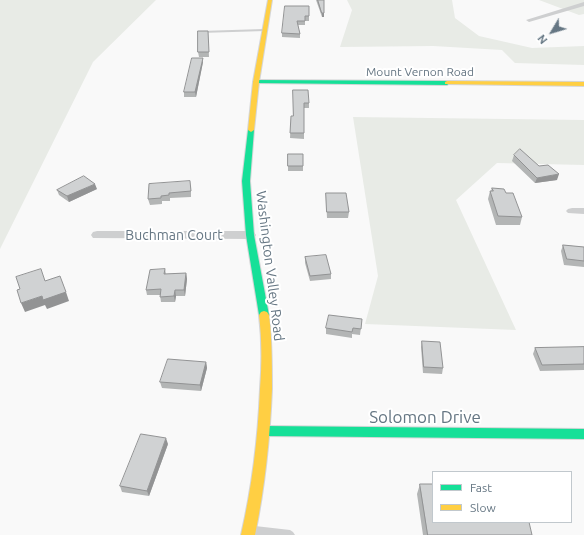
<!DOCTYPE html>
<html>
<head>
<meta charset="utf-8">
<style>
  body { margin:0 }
  #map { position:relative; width:584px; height:535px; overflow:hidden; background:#f9f9f9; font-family:Ubuntu,sans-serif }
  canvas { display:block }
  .legend { position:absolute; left:432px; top:471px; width:140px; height:52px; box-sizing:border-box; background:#fff; border:1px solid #c1c8cd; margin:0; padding:5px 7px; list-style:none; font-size:12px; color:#657683 }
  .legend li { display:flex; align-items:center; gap:8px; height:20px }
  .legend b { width:20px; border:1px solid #c1c8cd }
  .north { position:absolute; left:532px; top:12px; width:40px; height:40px; -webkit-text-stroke:3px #fff; paint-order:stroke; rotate:232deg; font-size:11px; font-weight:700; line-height:16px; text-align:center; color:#657683 }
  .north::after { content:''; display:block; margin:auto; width:14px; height:18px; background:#657683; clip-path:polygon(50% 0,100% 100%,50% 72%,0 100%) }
</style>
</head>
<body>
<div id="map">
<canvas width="584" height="535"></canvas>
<ul class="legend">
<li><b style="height:5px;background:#16e098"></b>Fast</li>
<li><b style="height:5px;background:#ffcf43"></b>Slow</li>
</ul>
<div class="north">N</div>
</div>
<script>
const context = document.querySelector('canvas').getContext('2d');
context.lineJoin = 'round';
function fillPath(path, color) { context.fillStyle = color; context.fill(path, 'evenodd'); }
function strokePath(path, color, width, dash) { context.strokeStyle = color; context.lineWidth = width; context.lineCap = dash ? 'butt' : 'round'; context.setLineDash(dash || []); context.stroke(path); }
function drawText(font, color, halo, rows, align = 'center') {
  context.font = font + ' Ubuntu,sans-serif'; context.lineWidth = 4; context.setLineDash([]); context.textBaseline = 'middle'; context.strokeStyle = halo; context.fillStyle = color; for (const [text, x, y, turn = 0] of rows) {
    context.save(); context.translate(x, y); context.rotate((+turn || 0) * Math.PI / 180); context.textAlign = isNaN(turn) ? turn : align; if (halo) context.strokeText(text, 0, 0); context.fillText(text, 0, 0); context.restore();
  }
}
fillPath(new Path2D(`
  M0,0H156L93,62L0,249Z
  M347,0H452L455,18L479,36L532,48L584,46V65L515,63L502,50L433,46L340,47L352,10Z
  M539,0H584V14L579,15Z
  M353,117L584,120V165L497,163L456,200L516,330L365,324L378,276Z`), '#e8ebe6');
const fast = new Path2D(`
  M256,80L447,81L450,83L447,85L254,83L253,82Z
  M251,128L254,130L250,181L254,235L269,315L267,318H261L259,315L246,235L242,181L248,130Z
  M265,426L584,429V439L265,436L261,435L259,431L261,427Z`);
const slow = new Path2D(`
  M268,0H272L259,82L254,130L251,132L248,130L253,82Z
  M447,81L584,82V86L445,84V82Z
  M264,311L267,312L269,315C272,340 272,364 272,389C270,438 265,486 255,535H241C252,487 258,438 260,389C262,364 262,340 259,315L261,312Z`);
strokePath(fast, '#d5d6d7', 2);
strokePath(slow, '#d5d6d7', 2);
fillPath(new Path2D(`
  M264,29L266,30L265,31L200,33L198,32L200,31Z
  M255,526L290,530L293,532L295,535H254L252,534L250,531L252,528Z`), '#cecfd0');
fillPath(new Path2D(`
  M584,2V6L529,22L526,20Z
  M572,208H584V214L568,213L566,211L568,209Z
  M97,231H250L254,232L256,235L254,238L250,239L93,238L91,235L93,232Z`), '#cecfd0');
fillPath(fast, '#16e098');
fillPath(slow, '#ffcf43');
fillPath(new Path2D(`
  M316,0H324V17H322Z
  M309,6V21H305V25H298L300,34V38L282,37V33Z
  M208,31L209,57H199L198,52Z
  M203,62L196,97H184V92Z
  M293,90L309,103V108H304V139L290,138L291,116H293Z
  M288,154H303V171H288Z
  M514,155L539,166L557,180L535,183L512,161Z
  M191,186V197L170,198V201H162V204L150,205L148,199Z
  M492,188L506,193L522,217L520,225H496L488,199L490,191H491Z
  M97,189L69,202L59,195L57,190Z
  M326,193L349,212L348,218H327L326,198Z
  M563,245L584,247V267L564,265L561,251Z
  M305,257L331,274V279L310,281L305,263Z
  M165,269L166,274L186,273L187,279L185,296H176L175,302H161L160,295H147L146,290Z
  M362,319L360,335L352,334V338L326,334V328Z
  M422,341L443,368L442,374L423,373L421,347Z
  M584,347V370L540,371L533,354L535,348Z
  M206,362L207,368L201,391L162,388L160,382Z
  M168,444L149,496L122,492L120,486Z
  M420,484L433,522L532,535H423L417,494Z`), '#b3b5b5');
fillPath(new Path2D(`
  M322,13H324V17H322Z
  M203,58V62L196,97L195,92Z
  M559,174L557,180L535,183L537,178Z
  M95,184L97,189L69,202L67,196Z
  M186,273L187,279L185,296L184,290Z
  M175,290L176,296L175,302L174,296Z
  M66,292L69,301L47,309L45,305L25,312L21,303L42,296Z
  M206,362L207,368L201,391L200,385Z
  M166,438L168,444L149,496L147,491Z`), '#929394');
const building = new Path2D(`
  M318,0H324V13H322Z
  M285,6H309V16H305V21H297L300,34L282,33Z
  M198,31H208L209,52H198Z
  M192,58H203L195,92H184Z
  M293,90H308L309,103H304V133H290L291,116H293Z
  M520,149L539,166L548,165L559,174L537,178L514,155Z
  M288,154H303V166H288Z
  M84,176L95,184L67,196L57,190Z
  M190,181L191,191L169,193V195L161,196V198L148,199L149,184Z
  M492,188L504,189L506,193H513L522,217L498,216L490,191H493Z
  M326,193H346L349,212H327Z
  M563,245L584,247V261L567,259Z
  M326,255L331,274L310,276L305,257Z
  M41,269L45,281L60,276L66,292L43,300L42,296L21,303L17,290L20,289L16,277Z
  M165,269L164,274L186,273L184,290H175L174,296L160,297L161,289L146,290L150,270Z
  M329,315L362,319L361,329L353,328L352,332L326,328Z
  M422,341L440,342L443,368L424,367Z
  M584,347V364L542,365L535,348Z
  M168,359L206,362L200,385L160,382Z
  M141,434L166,438L147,491L120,486Z
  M420,484H433V522H529L532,535H428Z`);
fillPath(building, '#d0d2d3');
strokePath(building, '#929394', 1);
drawText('12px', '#657683', '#fff', [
  ["Mount Vernon Road",420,72]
]);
drawText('14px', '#657683', '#fff', [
  ["Buchman Court",174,235],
  ["Washington Valley Road",270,266,83]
]);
drawText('17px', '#657683', '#fff', [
  ["Solomon Drive",425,417]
]);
</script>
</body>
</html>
